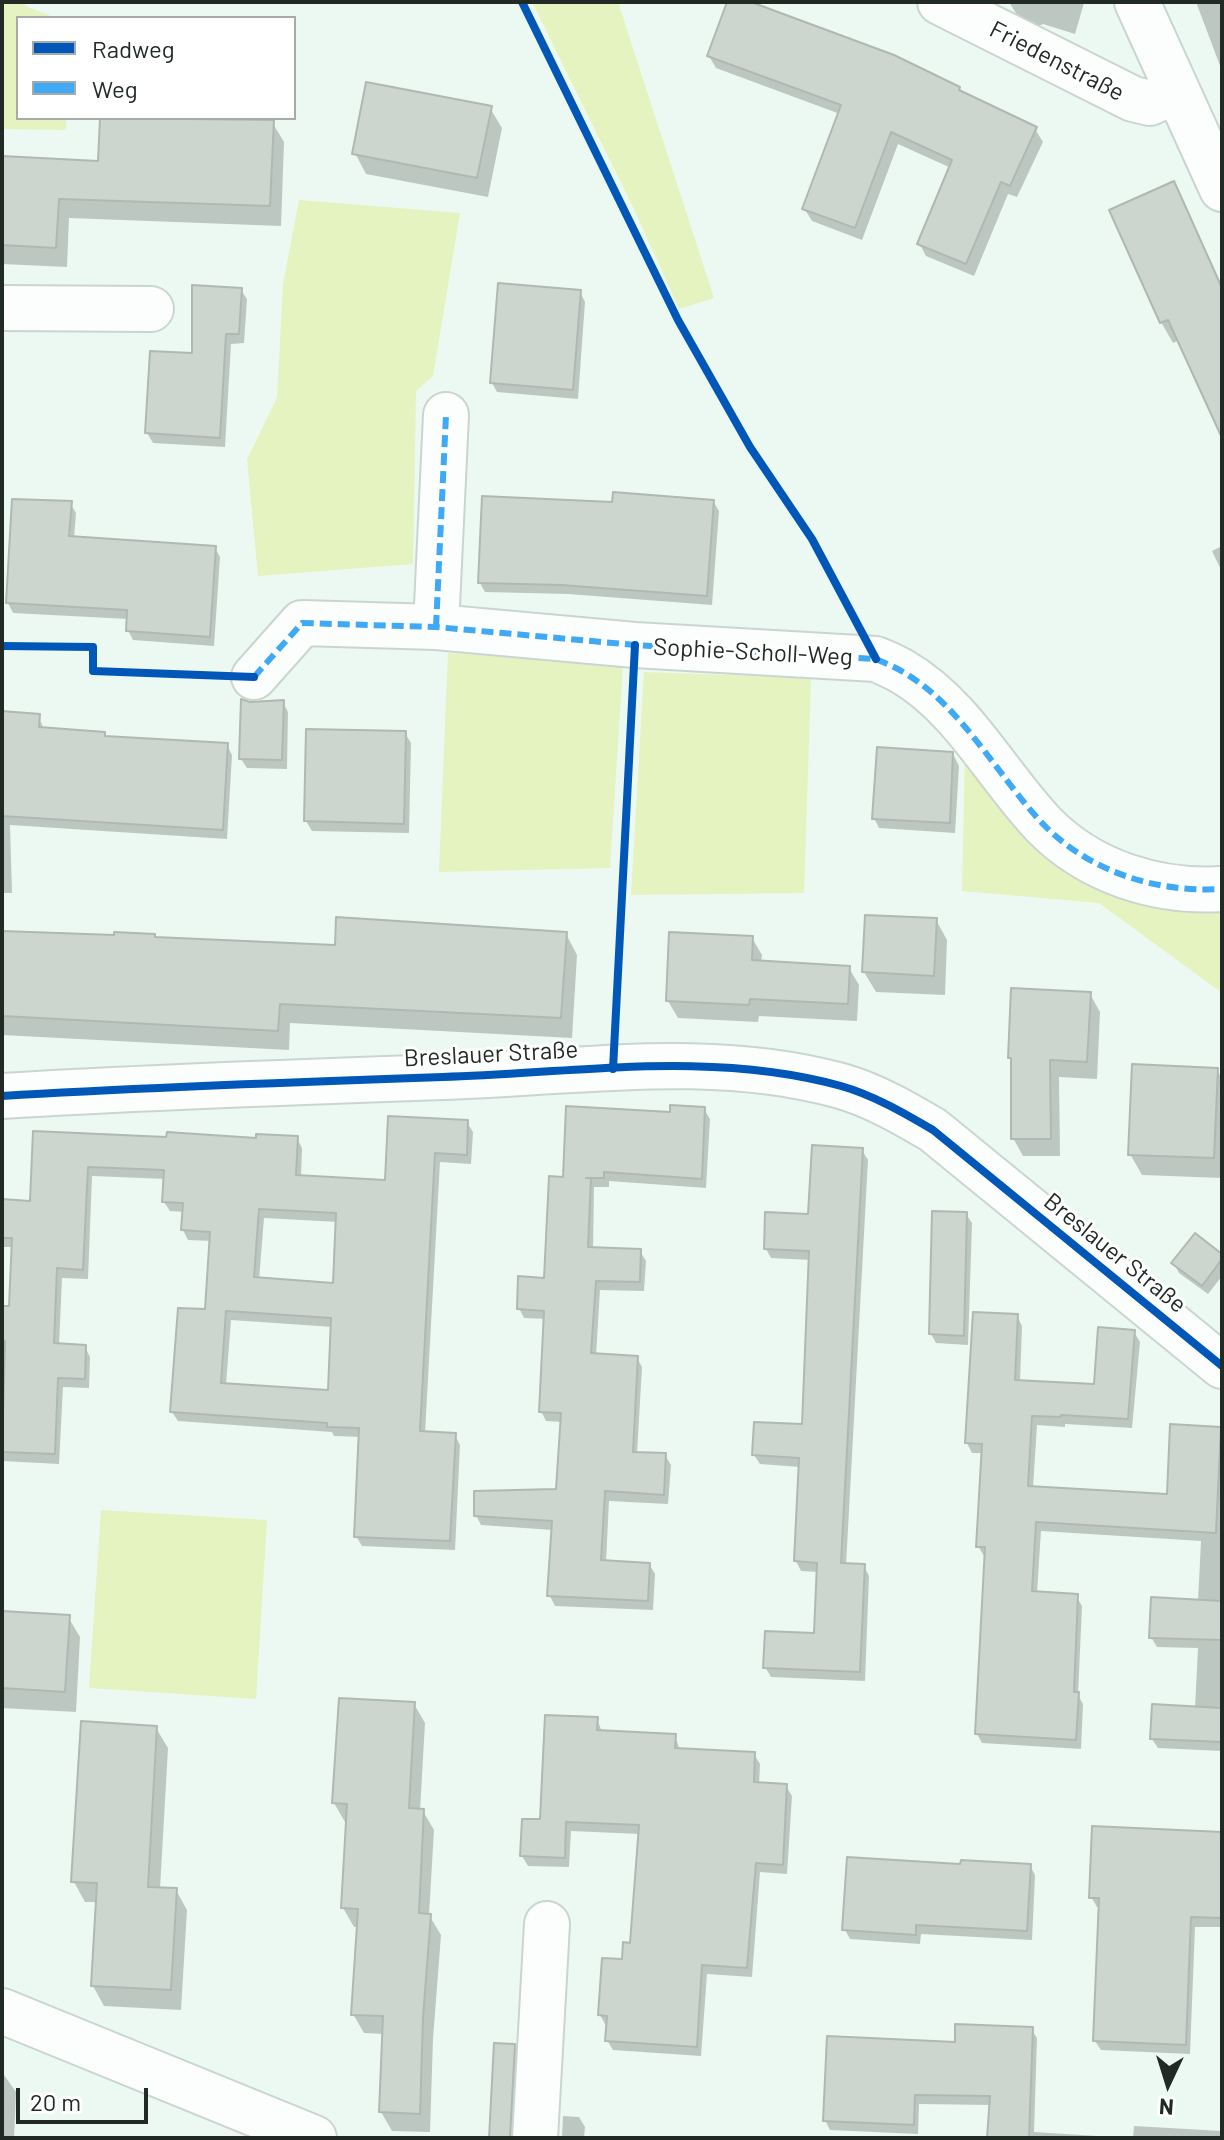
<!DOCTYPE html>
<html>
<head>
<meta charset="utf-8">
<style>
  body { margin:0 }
  #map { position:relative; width:1224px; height:2140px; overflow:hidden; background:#ecf9f2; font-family:Barlow,sans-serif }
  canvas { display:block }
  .frame { position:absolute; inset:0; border:4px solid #212a25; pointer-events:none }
  .legend { position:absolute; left:16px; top:16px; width:280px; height:104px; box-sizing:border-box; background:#fff; border:2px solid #a6aaa8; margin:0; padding:10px 14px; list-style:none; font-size:24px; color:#212a25 }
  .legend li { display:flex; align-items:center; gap:16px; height:40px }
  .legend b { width:40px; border:2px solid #a6aaa8 }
  .north { position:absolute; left:1128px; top:2044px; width:80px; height:80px; -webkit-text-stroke:6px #fff; paint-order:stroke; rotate:184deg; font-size:22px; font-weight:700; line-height:32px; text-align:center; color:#212a25 }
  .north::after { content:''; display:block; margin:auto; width:28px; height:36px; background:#212a25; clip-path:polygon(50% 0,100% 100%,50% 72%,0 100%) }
  .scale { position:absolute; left:16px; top:2088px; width:132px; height:36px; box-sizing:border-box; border:4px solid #212a25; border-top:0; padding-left:10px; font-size:24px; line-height:28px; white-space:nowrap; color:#212a25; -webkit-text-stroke:6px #fff; paint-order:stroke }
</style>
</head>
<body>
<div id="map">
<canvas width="1224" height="2140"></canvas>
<div class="frame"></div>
<ul class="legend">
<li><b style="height:10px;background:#0057b8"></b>Radweg</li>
<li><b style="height:10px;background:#3fa9f5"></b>Weg</li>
</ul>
<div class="north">N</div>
<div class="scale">20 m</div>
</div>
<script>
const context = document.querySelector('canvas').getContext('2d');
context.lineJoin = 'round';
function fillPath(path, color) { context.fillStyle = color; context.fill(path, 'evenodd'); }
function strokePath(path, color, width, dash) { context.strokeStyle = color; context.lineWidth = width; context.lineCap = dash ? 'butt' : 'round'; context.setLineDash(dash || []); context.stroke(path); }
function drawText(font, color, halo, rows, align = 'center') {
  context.font = font + ' Barlow,sans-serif'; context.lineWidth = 6; context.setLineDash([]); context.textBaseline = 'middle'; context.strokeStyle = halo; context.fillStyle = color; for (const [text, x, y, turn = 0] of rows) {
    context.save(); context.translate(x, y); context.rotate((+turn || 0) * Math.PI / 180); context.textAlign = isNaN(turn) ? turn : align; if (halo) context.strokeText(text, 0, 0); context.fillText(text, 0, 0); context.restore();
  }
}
fillPath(new Path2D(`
  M2,2H26L25,6L56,18H18V118H66V130L2,129Z
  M532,2H618L714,298L679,309L632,205Z
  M299,200L460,213L433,376L416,391L413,564L258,576L247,459L277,398L283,284Z
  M448,653L623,664L610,868L439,872Z
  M644,672L811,678L804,893L631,895Z
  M965,753L1022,826L1222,904V993L1099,903L962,891Z
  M101,1510L267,1520L256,1699L89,1688Z`), '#e4f3bf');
fillPath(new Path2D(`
  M729,2H746L959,89L962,94L1035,129L1043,142L1017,197L1008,194L974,276L926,256L919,243L951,168L898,144L862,240L812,221L804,208L840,114L716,68L709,56Z
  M1009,2H1087L1084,3L1075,34L1043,24L1027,31Z
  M1196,2H1222V71Z
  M490,108L502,128L488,197L366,174L355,153Z
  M102,118L272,122L284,142L281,226L69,218L67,267L2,264V158L100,163Z
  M1173,184L1222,286V433L1179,340L1173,343L1161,322Z
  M241,290L247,299L244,343L231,344L225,447L153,443L147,433L194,355Z
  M580,292L585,302L578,399L497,392L492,383Z
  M713,501L719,511L712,605L568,594L485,592L480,583L614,504Z
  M70,503L76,513L74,538L215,548L220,557L214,646L133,640L128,630V619L13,613L8,603Z
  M1222,546V572L1212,551Z
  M283,702L288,712L287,769L247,768L241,759L249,704Z
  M2,713L38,716L44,729L104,734L107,738L227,745L232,755L227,839L10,825L12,893H2Z
  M405,733L411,743L409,833L312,831L306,821Z
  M879,749L954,756L959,766L955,833L879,828L874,818Z
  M936,920L947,940L945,995L876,992L864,972Z
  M2,933L116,937L154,936L156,939L337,947L566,934L577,955L572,1038L290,1023L289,1050L2,1035Z
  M752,938L762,955L761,963L849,968L859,985L857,1021L759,1016L758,1022L678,1018L668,1001Z
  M1013,990L1090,994L1100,1012L1097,1079L1059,1077L1060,1156H1023L1013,1138Z
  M1217,1070L1222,1079V1178L1142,1175L1130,1154Z
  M704,1109L710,1119L706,1188L609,1181V1187H594L593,1249L640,1251L646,1261L644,1291L600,1290L596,1356L637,1358L642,1367L637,1454L665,1455L671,1465L668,1504L609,1501L606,1562L649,1564L655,1574L653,1610L555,1606L550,1596L553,1530L481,1525L476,1515L558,1491L562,1422L546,1421L541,1411L546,1319L524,1318L519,1308L546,1280L565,1179L672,1114Z
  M467,1122L473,1132L471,1164L440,1162L425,1433L455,1435L460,1445L455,1550L362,1546L356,1536L361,1437L334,1436L332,1432L178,1421L172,1412L206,1312L211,1241L188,1240L183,1230L184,1212L170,1211L164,1202L166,1179L92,1176L88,1279L62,1278L59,1346L85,1347L90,1357L89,1388L63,1387L59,1464L2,1461V1409L7,1350H2V1308H11L14,1247H2V1201L32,1203L35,1133L258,1140L297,1138L302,1148L301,1177L386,1182ZM264,1218L338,1222L335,1285L259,1280ZM231,1320L333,1327L330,1392L226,1385Z
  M862,1150L868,1160L846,1566H864L869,1576L865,1681L771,1677L765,1667L816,1635L819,1572L801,1571L796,1561L800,1467L760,1464L754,1455L804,1426L811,1260L771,1258L766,1249L810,1216Z
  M966,1214L972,1223L968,1345L936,1343L931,1334Z
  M1222,1256V1276L1208,1294L1179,1273L1174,1263Z
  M1017,1316L1022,1326L1020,1382L1095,1386L1134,1332L1140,1342L1132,1428L1065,1424V1427L1037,1425L1033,1488L1169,1496L1220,1428L1222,1433V1751L1158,1748L1152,1739L1195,1708L1198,1648L1157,1647L1151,1637L1198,1601L1201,1541L1041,1531L1037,1593L1076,1596L1082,1606L1078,1695L1083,1704L1081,1749L982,1743L977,1734L987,1556H984L978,1546L983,1453H972L967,1443Z
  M2,1613L68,1617L80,1637L76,1712L2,1708Z
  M414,1704L425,1723L420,1811H423L434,1830L429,1915L441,1935L433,2039L430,2132L392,2131L381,2112L384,2034L364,2033L353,2014L358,1927H354L343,1908L348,1822H345L334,1803Z
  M597,1719L602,1732L675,1736L680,1750L754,1754L760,1764L759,1785L786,1786L792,1796L787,1874L760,1872L752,1977L707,1974L701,2056L613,2050L607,2040L608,2025L605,2024L600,2015L632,1945L640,1834L571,1831L569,1867L528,1866L522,1856Z
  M156,1728L168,1748L160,1889L176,1890L187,1910L181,2010L104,2006L93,1986L98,1902H85L74,1882Z
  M1222,1854V1927H1195L1190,2054L1101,2050L1095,2041L1101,1907H1097L1091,1897Z
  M962,1866H1030L1035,1875L1032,1940L921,1934L920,1944L850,1939L845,1930Z
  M1031,2029L1037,2038L1034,2132L1129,2138H989L991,2105L919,2104L918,2134L830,2130L825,2120L957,2044Z
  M514,2046L520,2056L515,2138H491Z
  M2,2072L16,2092L14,2138H2Z
  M563,2116L579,2117L585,2127L584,2138H562Z
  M1134,2126L1222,2131V2138H1133Z`), '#0003');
const building = new Path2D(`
  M727,2H751L894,55L960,87L959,90L1037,127L1010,186L1001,182L966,264L917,244L952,160L891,132L855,228L802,209L841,105L707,56Z
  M366,82L492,106L477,178L352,154Z
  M100,118L274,120L270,206L59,199L56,248L2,245V156L98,161Z
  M1174,181L1222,288V438L1168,320L1160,323L1109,210Z
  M498,283L581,290L573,390L490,383Z
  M192,285L242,288L239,334H226L220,438L145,433L150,351L192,353Z
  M613,492L714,500L707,596L561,585L478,583L482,496L612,502Z
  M12,499L72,501L69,536L216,546L210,637L126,631L127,610L6,603Z
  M241,699L250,702L284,700L282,760L239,759Z
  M2,711L40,714L39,727L105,732V736L228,743L223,830L2,816Z
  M306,729L406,731L404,824L304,821Z
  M877,747L953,752L950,823L872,819Z
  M865,915L937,918L934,976L862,972Z
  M336,917L567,932L561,1018L280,1004L278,1031L2,1016V931L114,935V932L155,934V937L335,945Z
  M669,932L753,936L752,960L850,966L848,1004L750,999L749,1005L666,1001Z
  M1011,988L1091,992L1087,1062L1050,1060L1051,1139H1011V1058H1008Z
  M1132,1064L1218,1068L1214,1158L1128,1155Z
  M670,1105L705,1107L702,1179L604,1172V1178H586H591L588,1247L641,1249L640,1282L596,1281L591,1353L638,1356L633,1452L666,1453L664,1495L605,1491L601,1560L650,1563L648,1601L547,1596L552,1521L474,1516V1491L556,1489L561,1413L539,1412L544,1311L517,1309L518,1276L544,1278L549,1176L563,1177L566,1106L670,1112Z
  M388,1116L468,1120L467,1155L435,1153L420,1431L456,1433L450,1541L354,1537L359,1428L327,1427V1423L170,1412L178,1308L205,1309L210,1232L181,1230L183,1203L162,1202L164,1170L88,1167L83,1270L57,1268L54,1343L86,1345L85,1379L58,1378L55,1454L2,1452L5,1341H2V1306H9L12,1238H2V1199L30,1201L33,1131L166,1137L167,1132L256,1138V1134L298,1136L296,1175L385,1180ZM259,1209L336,1213L333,1283L254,1277ZM226,1311L331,1318L328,1390L221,1383Z
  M812,1145L863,1148L841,1563L865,1564L860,1672L763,1668L765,1631L814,1633L817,1563L794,1561L799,1458L752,1455L754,1422L802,1424L809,1251L764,1249L765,1212L808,1214Z
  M932,1211L967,1212L964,1336L929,1334Z
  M1195,1233L1222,1254V1259L1202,1286L1171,1263Z
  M973,1312L1018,1314L1015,1380L1094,1384L1098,1327L1135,1330L1128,1419L1061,1415V1417L1032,1416L1028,1486L1167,1494L1170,1424L1221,1427L1216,1533L1036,1522L1032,1591L1078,1594L1074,1692H1079L1076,1740L975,1734L985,1547H976L982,1444L965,1443Z
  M1151,1597L1222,1601V1640L1149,1638Z
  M2,1611L70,1615L65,1692L2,1688Z
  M339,1698L415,1702L409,1808L424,1809L419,1913L431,1914L423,2018L420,2114L379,2112L383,2016L351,2015L358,1909L341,1908L347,1804L332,1803Z
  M1152,1704L1222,1708V1742L1150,1739Z
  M545,1715L598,1717L597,1730L676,1734L675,1748L755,1752L754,1782L787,1784L783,1865L756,1863L747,1968L702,1965L697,2047L605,2041L607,2016L598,2015L602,1958L622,1959L623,1942L630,1943L639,1825L566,1822L565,1858L520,1856L522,1819H540Z
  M81,1721L157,1726L148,1887L177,1888L171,1990L91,1986L97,1883L71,1882Z
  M1092,1826L1222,1832V1918L1191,1917L1186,2045L1093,2041L1099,1898H1089Z
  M847,1857L960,1864L961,1860L1031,1864L1027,1931L916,1925V1935L842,1930Z
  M955,2024L1033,2027L1029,2138H987L990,2096L915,2095L914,2125L823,2121L827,2036L955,2042Z
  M494,2043L515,2044L510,2138H489Z`);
fillPath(building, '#ccd5ce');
strokePath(building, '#b0b8b2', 2);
const minor = new Path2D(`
  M940,2L1133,99L1150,103L1177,90
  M1137,2L1222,189
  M2,308L151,309
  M436,627L446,415
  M254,677L302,623L436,627L635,645L876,659C885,663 895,667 903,672C962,706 998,777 1044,825C1090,872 1157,893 1222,889
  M2,1096C149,1087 296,1082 443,1077C576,1073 711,1050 841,1086C873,1095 904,1113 933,1130L1222,1366
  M2,2011L314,2138
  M535,2138L547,1924`);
strokePath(minor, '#cbd5d0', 48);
strokePath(minor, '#fcfefd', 44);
strokePath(new Path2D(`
  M436,627L446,415
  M254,677L302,623L436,627L635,645L876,659C885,663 895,667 903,672C962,706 998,777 1044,825C1090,872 1157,893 1222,889`), '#3fa9f5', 6, [12, 6]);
strokePath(new Path2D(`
  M522,2L678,320L750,447L812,539L876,659
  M2,646L93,647V671L254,677
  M613,1069L635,645
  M2,1096C149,1087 296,1082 443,1077C576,1073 711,1050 841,1086C873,1095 904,1113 933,1130L1222,1366`), '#0057b8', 8);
drawText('24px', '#212a25', '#fff', [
  ["Friedenstraße",1057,61,27],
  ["Sophie-Scholl-Weg",753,652,3],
  ["Breslauer Straße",491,1054,-3],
  ["Breslauer Straße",1115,1253,39]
]);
</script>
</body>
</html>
